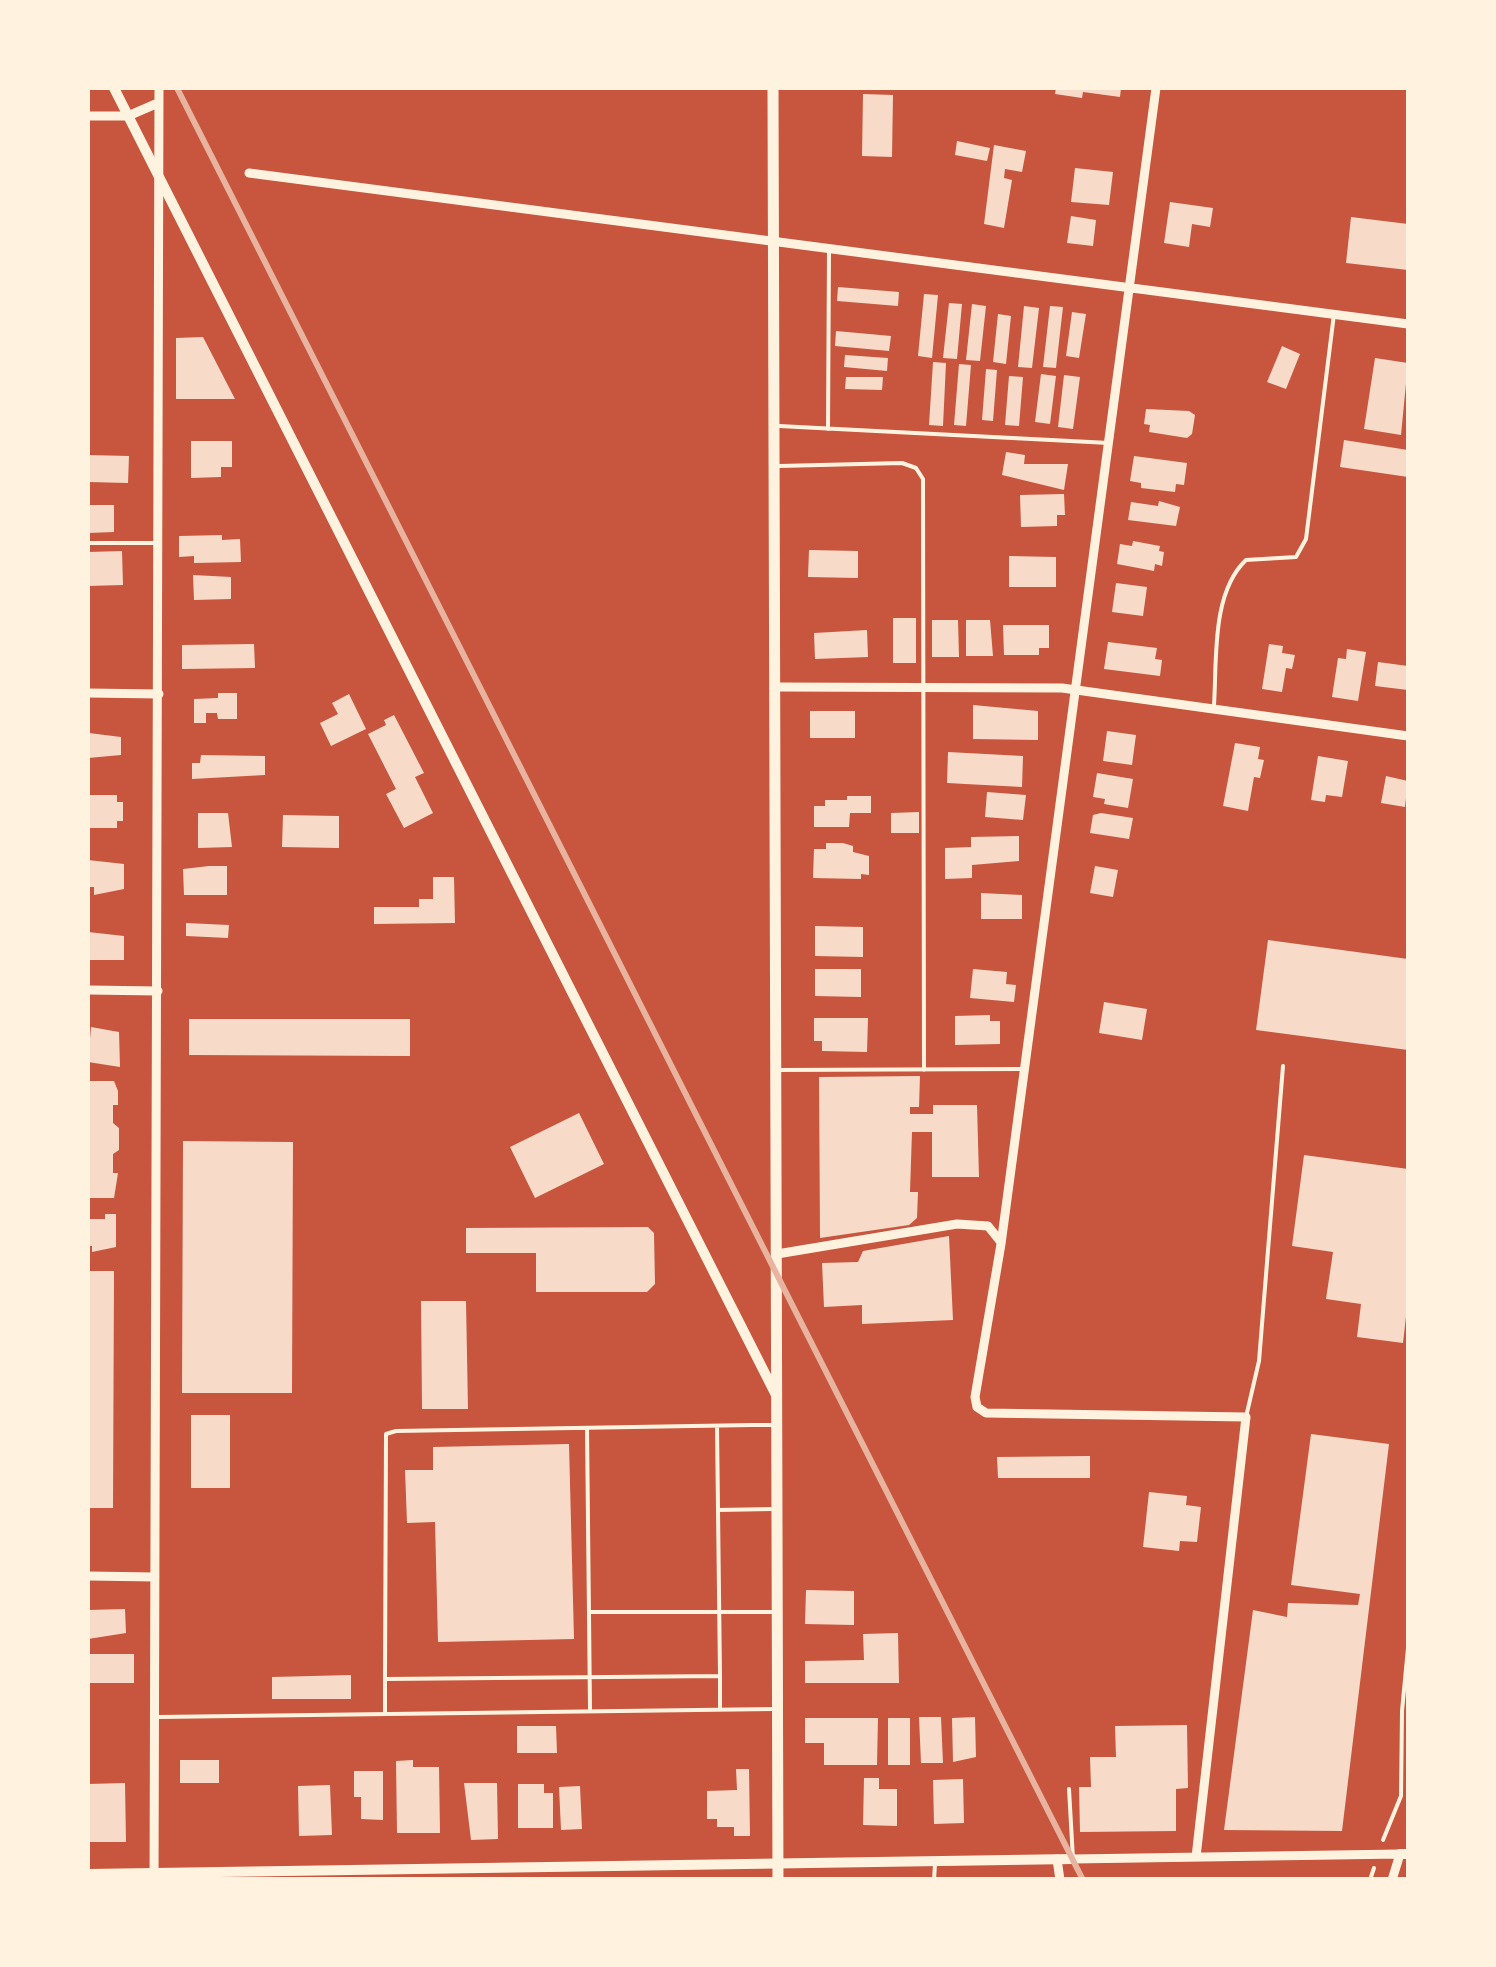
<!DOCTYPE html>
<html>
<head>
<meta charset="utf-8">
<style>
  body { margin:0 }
  #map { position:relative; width:1496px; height:1967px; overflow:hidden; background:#c8553d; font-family:Ubuntu,sans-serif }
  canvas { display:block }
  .frame { position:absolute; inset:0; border:90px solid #fff3e0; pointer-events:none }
</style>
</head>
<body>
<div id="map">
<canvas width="1496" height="1967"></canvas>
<div class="frame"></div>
</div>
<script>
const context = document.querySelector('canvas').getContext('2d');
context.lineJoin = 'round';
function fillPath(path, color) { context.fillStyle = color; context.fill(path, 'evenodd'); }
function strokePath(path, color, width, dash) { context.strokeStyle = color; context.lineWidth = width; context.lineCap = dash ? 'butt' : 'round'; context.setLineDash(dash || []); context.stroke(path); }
fillPath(new Path2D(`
  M1056,88H1121L1120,97L1083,92L1082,98L1055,94Z
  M863,94L893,95L892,157L862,156Z
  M957,141L990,148L987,161L955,155Z
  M994,145L1026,151L1022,172L1005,169L1004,178L1012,180L1004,228L984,224Z
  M1075,168L1113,172L1109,205L1071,202Z
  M1170,202L1213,208L1210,227L1192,224L1189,247L1164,243Z
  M1071,216L1096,220L1093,246L1067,243Z
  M1351,217L1408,224V270L1346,263Z
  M838,287L899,292L898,306L837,301Z
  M924,294L938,295L932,358L918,356Z
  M949,303L962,304L957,359L943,358Z
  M972,304L986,306L980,361L966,360Z
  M1024,306L1039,308L1032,368L1018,367Z
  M1050,306L1063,307L1056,368L1043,367Z
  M1072,312L1086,314L1079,358L1066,356Z
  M998,314L1011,316L1006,364L993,362Z
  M836,331L891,336L889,351L835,346Z
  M203,337L235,399H176V338Z
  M1282,346L1300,354L1286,389L1267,382Z
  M845,355L888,358L887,371L844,367Z
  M1375,358L1408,363L1401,435L1364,429Z
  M933,362L946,363L943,426L929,425Z
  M959,364L971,365L966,426L954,425Z
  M986,369L997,370L993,421L982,420Z
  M1041,374L1056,376L1050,424L1035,422Z
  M1064,375L1080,377L1073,429L1058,427Z
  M1009,376L1023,377L1019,426L1005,425Z
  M846,377H883L882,390L845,389Z
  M1146,409L1189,411L1195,415L1192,434L1187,438L1149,432L1150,425L1144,424Z
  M1344,440L1408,450V477L1340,467Z
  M191,441H232V467H221V477L191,478Z
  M1006,452L1025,455L1024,464H1068L1064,490L1002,475Z
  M88,455L129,456L128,483L88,482Z
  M1134,456L1187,463L1184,485L1176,484L1175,492L1141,488V483L1130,481Z
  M1064,494L1065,515H1057V526L1021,527L1020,495Z
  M1159,501L1180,507L1176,526L1128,520L1131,502L1158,506Z
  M88,505H114V532L88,533Z
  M222,535V540L240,539L241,562L194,563V556L179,557V536Z
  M1133,541L1160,546L1159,551L1164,552L1162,566L1155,564L1154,571L1117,564L1120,544L1132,546Z
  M809,550L858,551V578L808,577Z
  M122,551L123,585L88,586V552Z
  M1009,556L1056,557V587H1009Z
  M193,575L231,577V599L194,600Z
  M1116,583L1147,587L1143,616L1112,612Z
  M893,618H916V663H893Z
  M932,620H958L959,657H932Z
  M966,620H990L993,656H966Z
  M1003,625H1049V648H1039V655H1004Z
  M867,630L868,657L815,659L814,633Z
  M1108,642L1157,648L1155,659L1162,660L1160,676L1104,669Z
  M254,644L255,668L182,669V645Z
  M1269,644L1283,646L1282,653L1295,655L1292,669L1286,668L1282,692L1262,689Z
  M1347,649L1366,652L1358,701L1332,697L1338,658L1346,659Z
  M1378,662L1408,666V690L1375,686Z
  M218,693H237V719H218L217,713H206V723H194V699L218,698Z
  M349,694L366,729L331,746L320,723L338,714L332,703Z
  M973,705L1038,711V740L973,739Z
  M810,711H855V738H810Z
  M394,715L424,773L415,777L433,813L404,828L386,794L396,789L368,734L386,725L384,720Z
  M1107,731L1136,735L1132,765L1103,761Z
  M89,733L121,737V755L88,758Z
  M1235,743L1260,747L1258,759L1264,760L1260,778L1254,777L1248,811L1223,806Z
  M948,752L1023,756L1022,787L947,783Z
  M201,755L265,756V775L192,779V763H200Z
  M1318,756L1348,761L1342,797L1326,795L1325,802L1311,800Z
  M1097,773L1133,779L1128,808L1104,804L1105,799L1093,797Z
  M1386,776L1408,781L1405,807L1381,803Z
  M987,792L1026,795L1023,820L985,817Z
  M88,795H117V802H123V821H117V828H88Z
  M847,796H871V813H850L849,827H814V806H825V800H847Z
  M919,812V833H891V813Z
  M198,813H228L232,847L198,848Z
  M1101,813L1133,818L1129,839L1090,833L1093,815Z
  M283,815L339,816V848L282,847Z
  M1019,836V861L972,865V878L945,879V848L971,847V837Z
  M826,843H843L853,846V852L869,856V875L861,874V879L813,878L814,849H826Z
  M88,860L124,864V889L94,895V887H88Z
  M209,866H227V895H184L183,869Z
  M1095,866L1118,870L1113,897L1090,893Z
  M433,877H454L455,923L374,924V907H419V899H433Z
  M981,893L1022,895V919H981Z
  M186,923L229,925L228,938L186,936Z
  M815,926L863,927V957L815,956Z
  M88,932L124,936V960H88Z
  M1268,940L1408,959V1050L1256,1030Z
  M815,969H861V997L815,996Z
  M973,969L1007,972L1006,984L1016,985L1014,1002L970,998Z
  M1104,1002L1147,1009L1142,1040L1099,1033Z
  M990,1015V1021H1000V1044L955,1045V1016Z
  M814,1018H868L867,1052L822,1051V1041H814Z
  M189,1019H410V1056L189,1055Z
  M91,1027L119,1032L120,1067L88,1062Z
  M920,1076L919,1107H910V1114H933V1105H977L979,1177H932V1132H912L910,1192H918L917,1218L909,1225L820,1238L819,1077Z
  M88,1081H114L118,1091V1105H113V1123L119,1128V1150L113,1154V1173H118L114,1198H88Z
  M579,1113L604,1164L535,1198L510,1147Z
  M183,1141L293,1142L292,1393H182Z
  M1304,1155L1408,1169V1299L1403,1343L1357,1337L1361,1304L1326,1299L1333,1252L1292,1246Z
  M105,1214H116V1247L92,1252V1246H88V1219H105Z
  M648,1227L654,1233L655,1284L647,1292H536V1253H466V1228Z
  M949,1236L953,1320L862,1324V1305L824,1307L822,1263L858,1262L863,1251Z
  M88,1271H114L113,1508H88Z
  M421,1301H466L468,1409H422Z
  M191,1415H230V1488H191Z
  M1311,1434L1389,1444L1342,1831L1224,1830L1253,1610L1287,1617L1288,1603L1358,1605L1360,1594L1291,1585Z
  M569,1444L574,1639L438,1642L435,1522L407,1523L405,1470H433V1447Z
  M1090,1456V1478H998L997,1457Z
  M1149,1492L1187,1496L1186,1505L1201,1507L1197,1542L1180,1541L1179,1551L1143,1547Z
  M806,1590L854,1591V1625L805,1624Z
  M125,1609L126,1633L88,1639V1610Z
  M898,1633L899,1683H805V1661L864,1660L863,1634Z
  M88,1654H134V1683H88Z
  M351,1675V1699H272V1677Z
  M919,1717H941L943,1763H921Z
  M975,1717L976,1757L953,1762L952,1718Z
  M805,1718H878L877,1765H824V1743H805Z
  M888,1718H910V1765H888Z
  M1187,1725L1188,1788L1176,1789V1831L1080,1832L1079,1787H1091L1090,1757H1116L1115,1726Z
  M517,1726H556L557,1753H517Z
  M180,1760H219V1783H180Z
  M413,1760V1767H439L440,1833H397L396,1761Z
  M736,1769H749L750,1836H734V1827H717V1819H707V1791L737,1790Z
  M354,1771H383V1820L361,1819V1797H354Z
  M864,1778H879V1789H897V1826L863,1825Z
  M963,1779L964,1823L934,1824L933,1780Z
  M125,1783L126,1842H88V1784Z
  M464,1783H497L498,1839L471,1840Z
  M518,1784H544V1793H553V1828H518Z
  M330,1785L332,1835L299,1836L298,1786Z
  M580,1786L582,1829L561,1830L559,1787Z`), '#f7dbc8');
strokePath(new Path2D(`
  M1383,1840L1401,1796L1402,1711L1408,1648
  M1370,1880L1374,1868`), '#fff3e0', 4);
strokePath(new Path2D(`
  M779,426L1109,443
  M828,429L829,251
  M779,466L902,463L916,468L923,479L924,1070
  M88,543H158
  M1214,705C1217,661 1211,593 1246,560L1296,557L1306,539L1334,314
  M776,1070L1022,1069
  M1246,1417L1259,1361L1283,1066
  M717,1426L720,1676L385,1679L386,1434L396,1431L752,1425H772
  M587,1428L590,1709
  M718,1510L773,1509
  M589,1612H774
  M720,1709V1676
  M385,1713V1679
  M158,1717L774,1709
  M1069,1789L1073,1859
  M934,1880L935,1864`), '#fff3e0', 4);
strokePath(new Path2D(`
  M1156,88L1001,1244L975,1397L977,1407L986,1413L1246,1417L1196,1857
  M88,116H128L158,103
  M249,173L1408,324
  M775,687L1062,688L1408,736
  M88,693L159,694
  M88,990L158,991
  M777,1254L957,1224L988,1226L1000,1241
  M88,1576L155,1577
  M1057,1859L1060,1880
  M1073,1859L1400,1854L1392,1880
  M154,1880L159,88`), '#fff3e0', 9);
strokePath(new Path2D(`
  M114,88L777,1397
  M1400,1854H1408
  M88,1874L1073,1859`), '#fff3e0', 10);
strokePath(new Path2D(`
  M773,88L778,1880`), '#fff3e0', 11);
strokePath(new Path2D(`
  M177,88L1083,1880`), '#e9b49f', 6);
</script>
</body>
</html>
